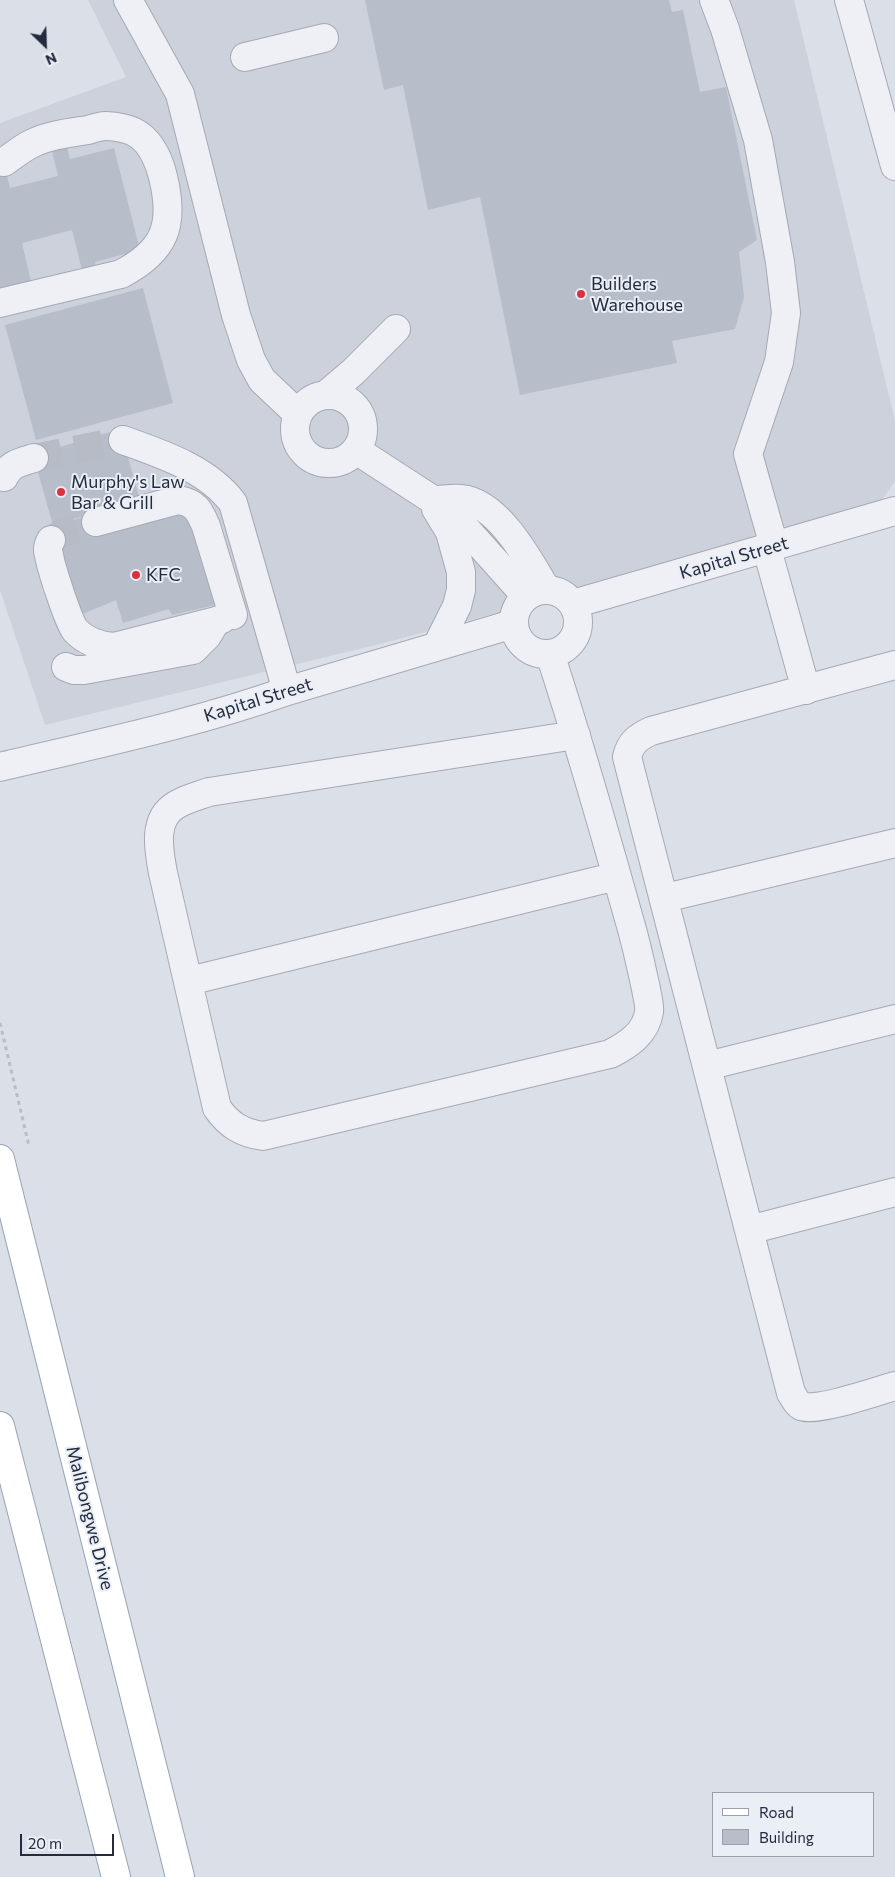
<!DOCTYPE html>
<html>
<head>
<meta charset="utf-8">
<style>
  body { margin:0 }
  #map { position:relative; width:895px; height:1877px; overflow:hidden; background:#dbdfe7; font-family:Commissioner,sans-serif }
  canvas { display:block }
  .legend { position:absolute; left:712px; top:1792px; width:162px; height:65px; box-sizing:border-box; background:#eaeef5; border:1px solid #9ba0ac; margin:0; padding:6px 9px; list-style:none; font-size:15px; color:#242b3e }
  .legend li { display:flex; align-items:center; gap:10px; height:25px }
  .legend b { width:25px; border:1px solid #9ba0ac }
  .north { position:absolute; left:20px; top:20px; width:50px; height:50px; -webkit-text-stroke:4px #eaeef5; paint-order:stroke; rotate:156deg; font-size:14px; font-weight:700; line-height:20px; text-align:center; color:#242b3e }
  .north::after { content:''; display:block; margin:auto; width:18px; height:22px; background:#242b3e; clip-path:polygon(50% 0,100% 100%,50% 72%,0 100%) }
  .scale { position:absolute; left:20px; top:1834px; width:94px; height:22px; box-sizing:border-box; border:2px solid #242b3e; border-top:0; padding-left:6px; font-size:15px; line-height:18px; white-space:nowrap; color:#242b3e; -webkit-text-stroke:4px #eaeef5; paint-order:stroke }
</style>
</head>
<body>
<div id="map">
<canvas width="895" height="1877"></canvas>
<ul class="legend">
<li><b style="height:6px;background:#fff"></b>Road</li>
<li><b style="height:14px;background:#b8bdca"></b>Building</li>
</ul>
<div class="north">N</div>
<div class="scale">20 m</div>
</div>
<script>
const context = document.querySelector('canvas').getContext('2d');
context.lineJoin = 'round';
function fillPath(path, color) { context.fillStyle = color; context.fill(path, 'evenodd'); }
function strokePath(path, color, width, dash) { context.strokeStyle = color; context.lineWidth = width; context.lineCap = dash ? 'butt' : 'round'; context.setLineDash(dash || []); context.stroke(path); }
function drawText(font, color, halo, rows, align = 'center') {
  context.font = font + ' Commissioner,sans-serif'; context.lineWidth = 4; context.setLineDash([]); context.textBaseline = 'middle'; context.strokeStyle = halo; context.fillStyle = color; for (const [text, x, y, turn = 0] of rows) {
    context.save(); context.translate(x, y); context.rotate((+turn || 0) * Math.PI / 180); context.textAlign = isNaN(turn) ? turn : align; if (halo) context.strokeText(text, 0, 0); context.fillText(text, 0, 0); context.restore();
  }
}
fillPath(new Path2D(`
  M88,0H794L895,421V481L875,510L667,568L384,643L45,725L0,590V123L126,77Z`), '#ccd1dc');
fillPath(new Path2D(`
  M365,0H669L672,12L683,10L700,92L726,87L757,240L739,252L744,297L735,329L672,341L677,363L520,395L480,197L428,210L403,85L384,90Z
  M67,147L70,159L114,148L140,250L95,262L98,275L84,278L72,230L22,243L33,290L0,298V148L10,188L58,176L52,151Z
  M143,288L173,403L36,440L5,325Z
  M120,429L140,500L53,525L33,455Z
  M192,504L215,605L172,615L169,609L123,623L116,600L78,616L47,528L93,514Z`), '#b8bdca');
strokePath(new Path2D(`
  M34,458L123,440
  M51,540L62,533L96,522`), '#b6bbc5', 28, [28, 14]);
const minor = new Path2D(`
  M128,0L180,94L236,315L251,360L262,380L298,414
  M714,0L725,29L758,140L780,262L786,313L779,362L748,454L774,546
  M849,0L895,166
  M245,57L324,38
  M0,303L121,274C165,251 175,225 163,177C160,163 152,144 139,135C131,129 116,126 106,126C100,126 94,128 88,130C69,133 50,135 33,143C22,148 13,156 4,162
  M326,395L353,372L396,329
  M295 429a34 34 0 1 1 68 0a34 34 0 1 1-68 0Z
  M123,440C162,454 208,469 233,503L287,691
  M356,450L450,511L526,596
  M4,477C9,464 21,462 34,458
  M433,500C442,500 452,498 461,499C498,502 529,560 546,589
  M436,509L450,532L461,572V590L457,606L437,646
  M96,522L178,500C196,503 199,510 206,526L233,615
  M51,540C48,545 47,550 49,555C51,568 68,620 75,630C85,641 100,646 114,647L216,621
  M767,549L806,690
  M514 622a32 32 0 1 1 64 0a32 32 0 1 1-64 0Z
  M573,604L895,511
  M550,654C579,742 604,830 629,919C636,942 641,966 646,989C647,996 650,1005 649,1012C646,1033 628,1045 610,1054L263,1136C242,1133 229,1125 217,1108L163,873C159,851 152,819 176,805C186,799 198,796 209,792L576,735
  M895,665L651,731C638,737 630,743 627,757L791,1393C794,1397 796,1403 801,1406C814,1413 878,1391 895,1386
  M66,667L74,670H84L193,650L207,636L216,621L222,619
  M0,767C96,744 194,724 287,691L513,624
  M665,898L895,843
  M189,981L617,876
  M707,1066L895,1019
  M749,1230L895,1192`);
const major = new Path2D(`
  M0,1159L180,1877
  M0,1426L116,1877`);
strokePath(minor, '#a4a9b4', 30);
strokePath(major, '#99a2b4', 30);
strokePath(new Path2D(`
  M0,1023L29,1146`), '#b9bdc5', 3, [4, 4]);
strokePath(minor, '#eef0f5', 28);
strokePath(major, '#fff', 28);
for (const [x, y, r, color] of [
  [581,294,5,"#da323f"],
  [61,492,5,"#da323f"],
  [136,575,5,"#da323f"]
]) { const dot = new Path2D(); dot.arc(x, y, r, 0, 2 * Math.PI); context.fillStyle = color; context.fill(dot); strokePath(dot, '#eaeef5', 2); }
drawText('18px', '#242b3e', '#eaeef5', [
  ["Builders",591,284],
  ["Warehouse",591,305],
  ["Murphy's Law",71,482],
  ["Bar & Grill",71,503],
  ["KFC",146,575]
], 'left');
drawText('18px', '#242b3e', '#eaeef5', [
  ["Kapital Street",734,558,-16],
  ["Kapital Street",258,700,-17],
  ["Malibongwe Drive",90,1518,76]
]);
</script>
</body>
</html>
